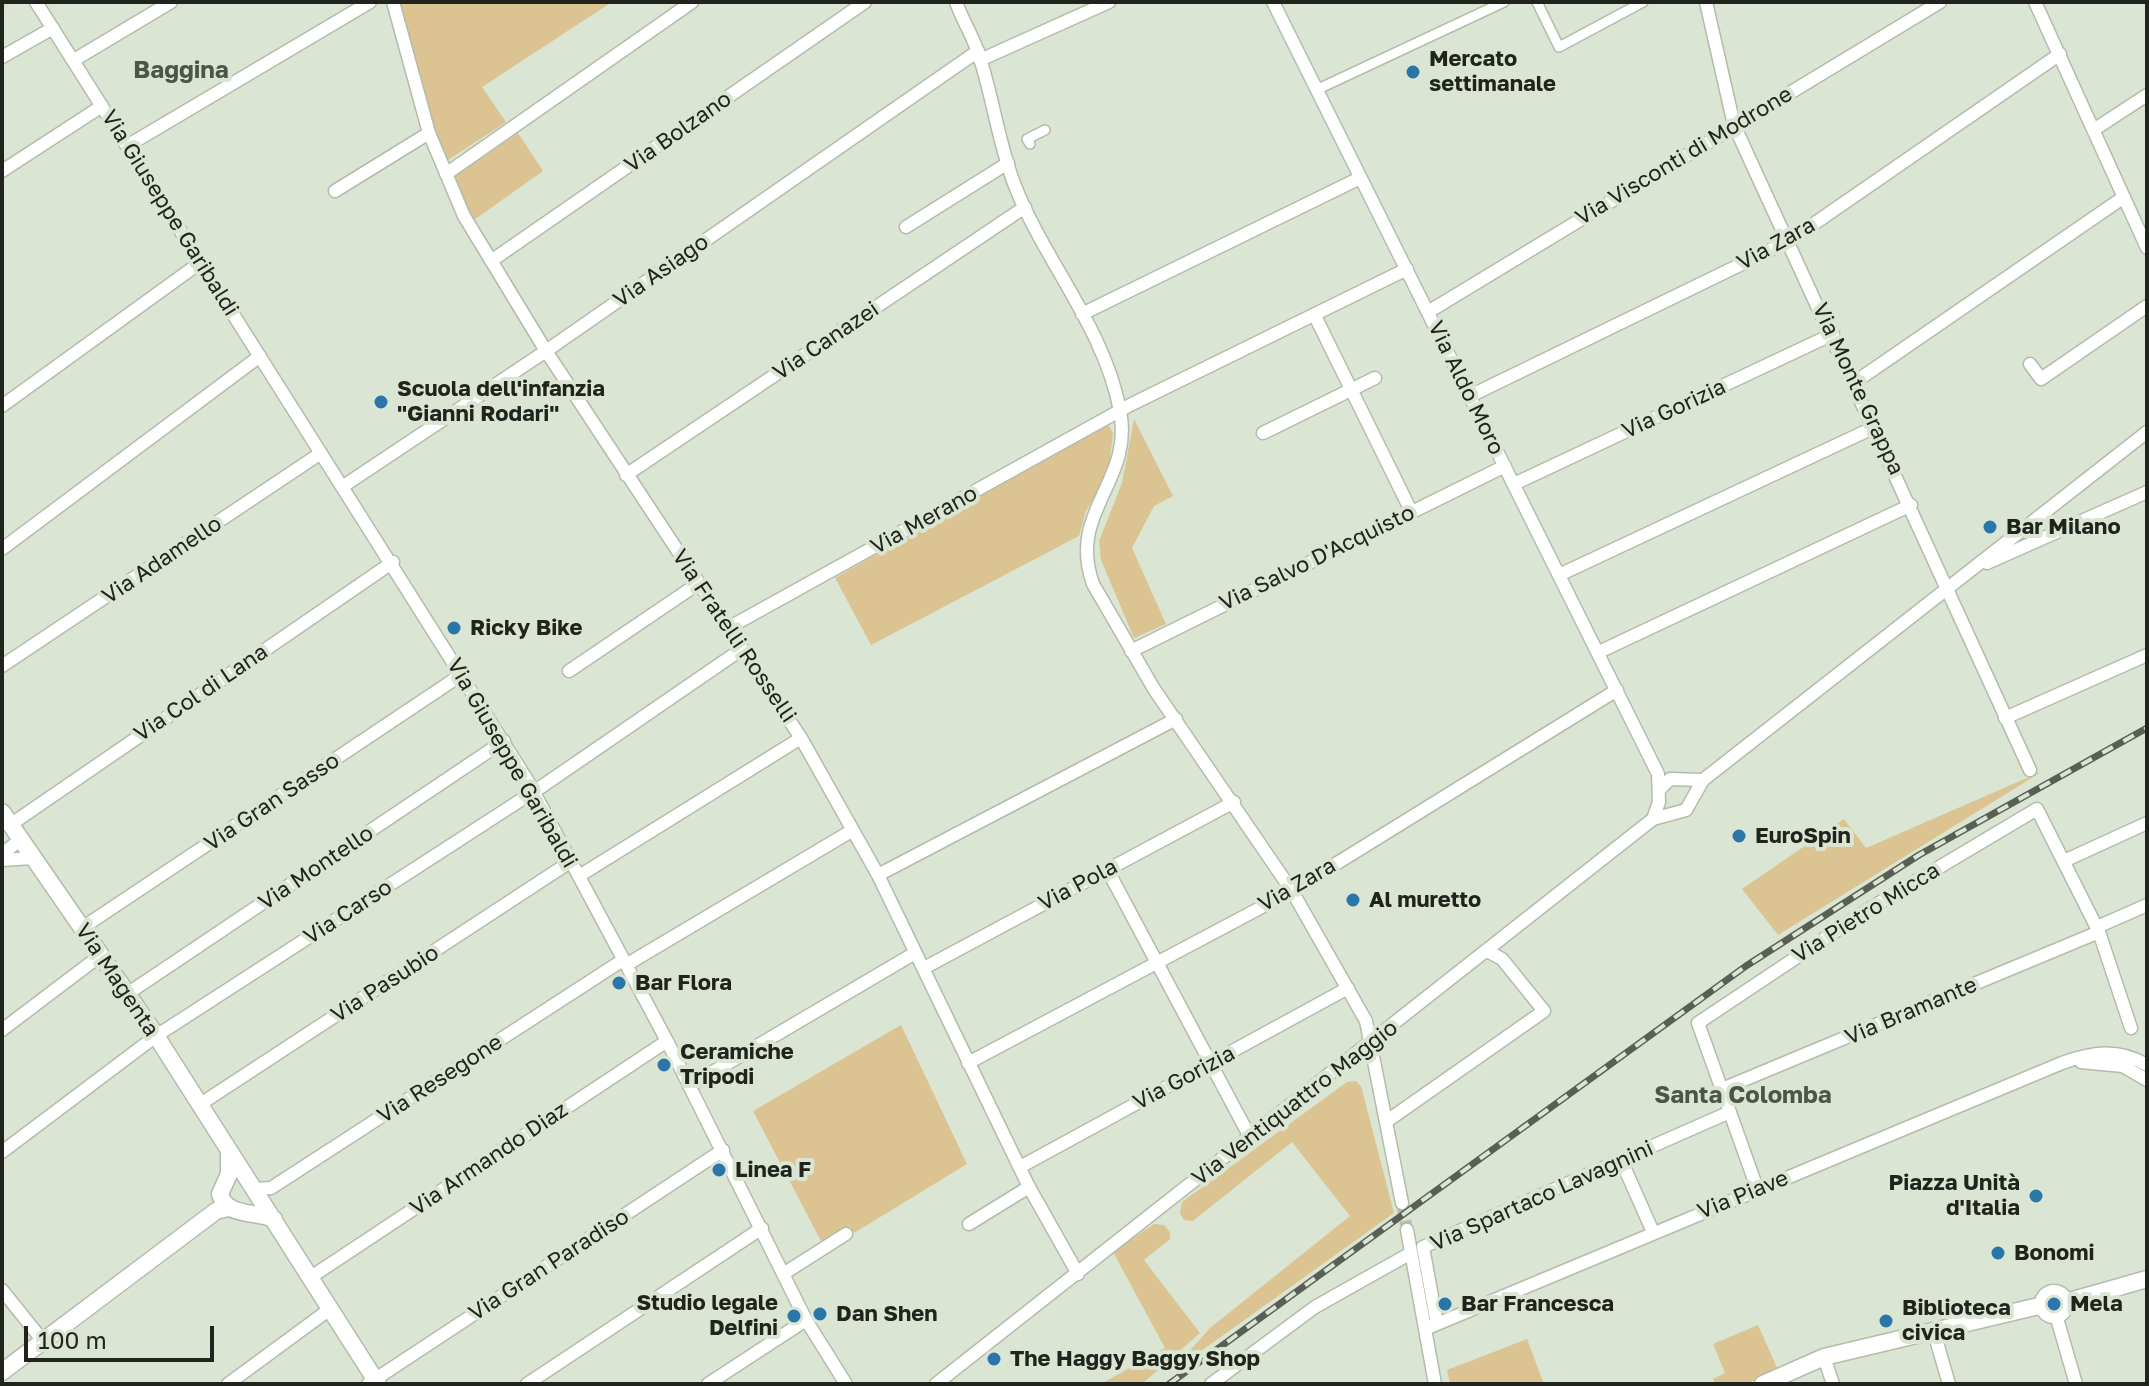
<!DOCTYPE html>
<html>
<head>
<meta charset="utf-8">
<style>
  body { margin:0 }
  #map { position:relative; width:2149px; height:1386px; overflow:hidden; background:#dbe5d3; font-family:"Golos Text",sans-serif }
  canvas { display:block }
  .frame { position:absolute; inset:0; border:4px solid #20241d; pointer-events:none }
  .scale { position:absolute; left:24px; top:1326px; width:190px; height:36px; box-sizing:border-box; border:4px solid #20241d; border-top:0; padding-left:10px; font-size:24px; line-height:28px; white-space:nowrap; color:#20241d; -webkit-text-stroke:6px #dbe5d3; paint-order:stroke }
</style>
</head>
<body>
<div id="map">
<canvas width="2149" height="1386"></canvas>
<div class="frame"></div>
<div class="scale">100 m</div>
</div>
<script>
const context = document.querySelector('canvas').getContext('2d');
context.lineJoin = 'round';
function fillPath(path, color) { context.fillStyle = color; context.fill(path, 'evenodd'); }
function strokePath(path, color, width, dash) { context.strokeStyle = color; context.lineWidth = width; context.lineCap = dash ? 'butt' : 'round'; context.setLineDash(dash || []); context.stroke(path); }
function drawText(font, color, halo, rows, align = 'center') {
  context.font = font + ' "Golos Text",sans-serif'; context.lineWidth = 8; context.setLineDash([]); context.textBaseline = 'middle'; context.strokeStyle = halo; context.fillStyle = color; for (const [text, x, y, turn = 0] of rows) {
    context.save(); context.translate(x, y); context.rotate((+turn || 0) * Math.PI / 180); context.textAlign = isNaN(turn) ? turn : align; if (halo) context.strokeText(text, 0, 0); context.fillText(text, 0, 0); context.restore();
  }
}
fillPath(new Path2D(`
  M402,2H612L482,87L506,122L445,162L398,4Z
  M518,133L543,171L474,220L454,177Z
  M1134,419L1173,496L1154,506L1132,548L1166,624L1134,638L1101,560L1099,541L1122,483Z
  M1109,426L1113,433L1108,475L1086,511L1079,536L871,645L835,578L1100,427Z
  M2043,771L1778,935L1742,889L1844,819L1866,848Z
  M901,1025L967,1164L854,1233L850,1227L822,1243L753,1111Z
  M1356,1081L1361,1086L1394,1213L1169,1374L1210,1328L1350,1216L1292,1142L1193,1221L1184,1220L1180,1214L1182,1202L1347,1082Z
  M1154,1224L1164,1225L1170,1232V1239L1144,1260L1200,1333L1142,1384H1101L1165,1348L1113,1252Z
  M1758,1325L1778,1370L1746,1384H1715L1713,1379L1725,1373L1713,1344Z
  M1527,1339L1544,1384H1450L1447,1370Z`), '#dbc492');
strokePath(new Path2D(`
  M1402,1203L1407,1230`), '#b6beaf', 12, [12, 6]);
const pedestrian = new Path2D(`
  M1537,2L1559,47L1643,2
  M1316,90L1504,2
  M1030,144L1027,139L1045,130`);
const minor = new Path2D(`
  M36,2L529,783L667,1041L806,1320L846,1384
  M393,2L429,133L464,216L546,351L801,738L878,875L1029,1187L1078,1274
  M956,2C962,19 972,35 978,52C993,96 998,143 1015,186C1045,262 1105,329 1120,411C1134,482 1067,511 1093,584L1154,689L1292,891L1366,1021L1402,1203
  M1273,2L1658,774L1659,802L1653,819
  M1706,2L1734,125L2030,770
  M2035,2L2147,248
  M2,57L53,28
  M74,60L171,2
  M980,60L1109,2
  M2095,129L2147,95
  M127,146L370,2
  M2,171L102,106
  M446,174L692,2
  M335,191L429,133
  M906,227L1008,163
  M491,261L865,2
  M1428,312L1940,2
  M1082,314L1360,178
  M1315,316L1411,511
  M2030,364L2041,379L2147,306
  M1855,382L2124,197
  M1470,396L1789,241L2060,54
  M2,406L201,262
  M1263,433L1375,378
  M626,475L1025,207
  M1514,484L1833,334
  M342,487L546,351L978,51
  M2,549L260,356
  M1987,563L2147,492
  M1559,575L1875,427
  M728,628L1130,405L1407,269
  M1131,651L1505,466
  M1599,652L1911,505
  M2,666L321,453
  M569,671L699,583
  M2005,718L2147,655
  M1660,789L1670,779L1703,780
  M10,825L393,562
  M2,854L20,840
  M2,860L32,858
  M2064,861L2147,823
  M1107,869L1251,1139
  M878,875L1176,719
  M579,876L801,738
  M2097,927L2147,905
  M82,928L461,675
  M626,965L853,830
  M924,968L1234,802
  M127,994L504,741
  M2,1030L101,955
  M2081,1062L2123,1066L2147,1080
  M968,1063L1292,891L1617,690
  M689,1086L915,953
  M1722,1089L2099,932
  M199,1105L570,862
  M1387,1121L1544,1011L1502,959L1487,951
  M2,1152L156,1036L541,787L742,649
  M1621,1160L1653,1232
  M1020,1167L1348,988
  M1757,1188L1698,1023L1869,909L2037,809L2099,932L2131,1028
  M254,1189L271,1188L623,960
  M969,1224L1029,1187
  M1407,1230L1435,1384
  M783,1274L846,1234
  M311,1277L667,1041
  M2,1290L43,1341
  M2056,1315L2076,1384
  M1437,1324L1423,1247L1730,1112
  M1425,1329L2062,1063C2092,1052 2118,1048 2147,1065
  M1933,1329L1949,1384
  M1824,1357L1833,1384
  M228,1384L330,1309
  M368,1384L723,1150
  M527,1384L762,1228
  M708,1384L806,1320
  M936,1384L1653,819L1686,810L1703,780L2147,432
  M1211,1384L1315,1307L1411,1253`);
const tertiary = new Path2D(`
  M2,812L153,1031L378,1384
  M229,1151V1174L220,1194C226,1217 255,1211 274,1219
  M2043 1304a11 11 0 1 1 22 0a11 11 0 1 1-22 0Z
  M2066,1302L2147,1279
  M2,1372L216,1211L228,1208
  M1763,1384L1824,1357L2043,1305`);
strokePath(pedestrian, '#b3bcab', 12);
strokePath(minor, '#b3bcab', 15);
strokePath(tertiary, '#b3bcab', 19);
strokePath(pedestrian, '#fff', 9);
strokePath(minor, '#fff', 12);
strokePath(tertiary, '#fff', 16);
const rail = new Path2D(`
  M1169,1384L1746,966L1919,855L2147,728`);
strokePath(rail, '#595f55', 7);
strokePath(rail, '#dbe5d3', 4, [12]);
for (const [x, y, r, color] of [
  [1413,72,8,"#2b76a9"],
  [381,402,8,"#2b76a9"],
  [1990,527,8,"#2b76a9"],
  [454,628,8,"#2b76a9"],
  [1739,836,8,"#2b76a9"],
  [1353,900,8,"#2b76a9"],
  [619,983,8,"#2b76a9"],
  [664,1065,8,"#2b76a9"],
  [719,1170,8,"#2b76a9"],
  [2036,1196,8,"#2b76a9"],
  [1998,1253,8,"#2b76a9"],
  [1445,1304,8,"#2b76a9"],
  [2054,1304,8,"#2b76a9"],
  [820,1314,8,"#2b76a9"],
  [794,1316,8,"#2b76a9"],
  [1886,1321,8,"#2b76a9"],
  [994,1359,8,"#2b76a9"]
]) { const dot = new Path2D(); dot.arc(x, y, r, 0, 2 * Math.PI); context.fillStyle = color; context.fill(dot); strokePath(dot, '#dbe5d3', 3); }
drawText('bold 22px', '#20241d', '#dbe5d3', [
  ["Mercato",1429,59],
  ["settimanale",1429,84],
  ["Scuola dell'infanzia",397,389],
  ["\"Gianni Rodari\"",397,414],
  ["Bar Milano",2006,527],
  ["Ricky Bike",470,628],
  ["EuroSpin",1755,836],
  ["Al muretto",1369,900],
  ["Bar Flora",635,983],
  ["Ceramiche",680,1052],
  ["Tripodi",680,1077],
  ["Linea F",735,1170],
  ["Piazza Unità",2020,1183,"right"],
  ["d'Italia",2020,1208,"right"],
  ["Bonomi",2014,1253],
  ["Studio legale",778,1303,"right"],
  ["Delfini",778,1328,"right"],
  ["Bar Francesca",1461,1304],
  ["Mela",2070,1304],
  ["Biblioteca",1902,1308],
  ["civica",1902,1333],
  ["Dan Shen",836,1314],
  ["The Haggy Baggy Shop",1010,1359]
], 'left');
drawText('22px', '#20241d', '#dbe5d3', [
  ["Via Bolzano",678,132,-35],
  ["Via Visconti di Modrone",1684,156,-31],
  ["Via Giuseppe Garibaldi",170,213,58],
  ["Via Zara",1776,244,-29],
  ["Via Asiago",661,271,-35],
  ["Via Canazei",826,341,-34],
  ["Via Aldo Moro",1466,388,64],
  ["Via Monte Grappa",1858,389,65],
  ["Via Gorizia",1674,409,-25],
  ["Via Merano",924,520,-29],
  ["Via Salvo D'Acquisto",1317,558,-26],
  ["Via Adamello",162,560,-34],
  ["Via Fratelli Rosselli",734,636,56],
  ["Via Col di Lana",201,693,-34],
  ["Via Giuseppe Garibaldi",512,763,60],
  ["Via Gran Sasso",272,802,-34],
  ["Via Montello",316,868,-34],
  ["Via Pola",1078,885,-28],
  ["Via Zara",1297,885,-30],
  ["Via Carso",348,912,-33],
  ["Via Pietro Micca",1866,913,-32],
  ["Via Magenta",117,980,56],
  ["Via Pasubio",385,984,-33],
  ["Via Bramante",1911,1011,-23],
  ["Via Gorizia",1184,1078,-28],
  ["Via Resegone",440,1079,-33],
  ["Via Ventiquattro Maggio",1295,1103,-38],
  ["Via Armando Diaz",489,1159,-34],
  ["Via Piave",1743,1195,-22],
  ["Via Spartaco Lavagnini",1542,1196,-24],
  ["Via Gran Paradiso",549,1265,-33]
]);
drawText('bold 24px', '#4d5546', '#dbe5d3', [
  ["Baggina",181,70],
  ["Santa Colomba",1743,1095]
]);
</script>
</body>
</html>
